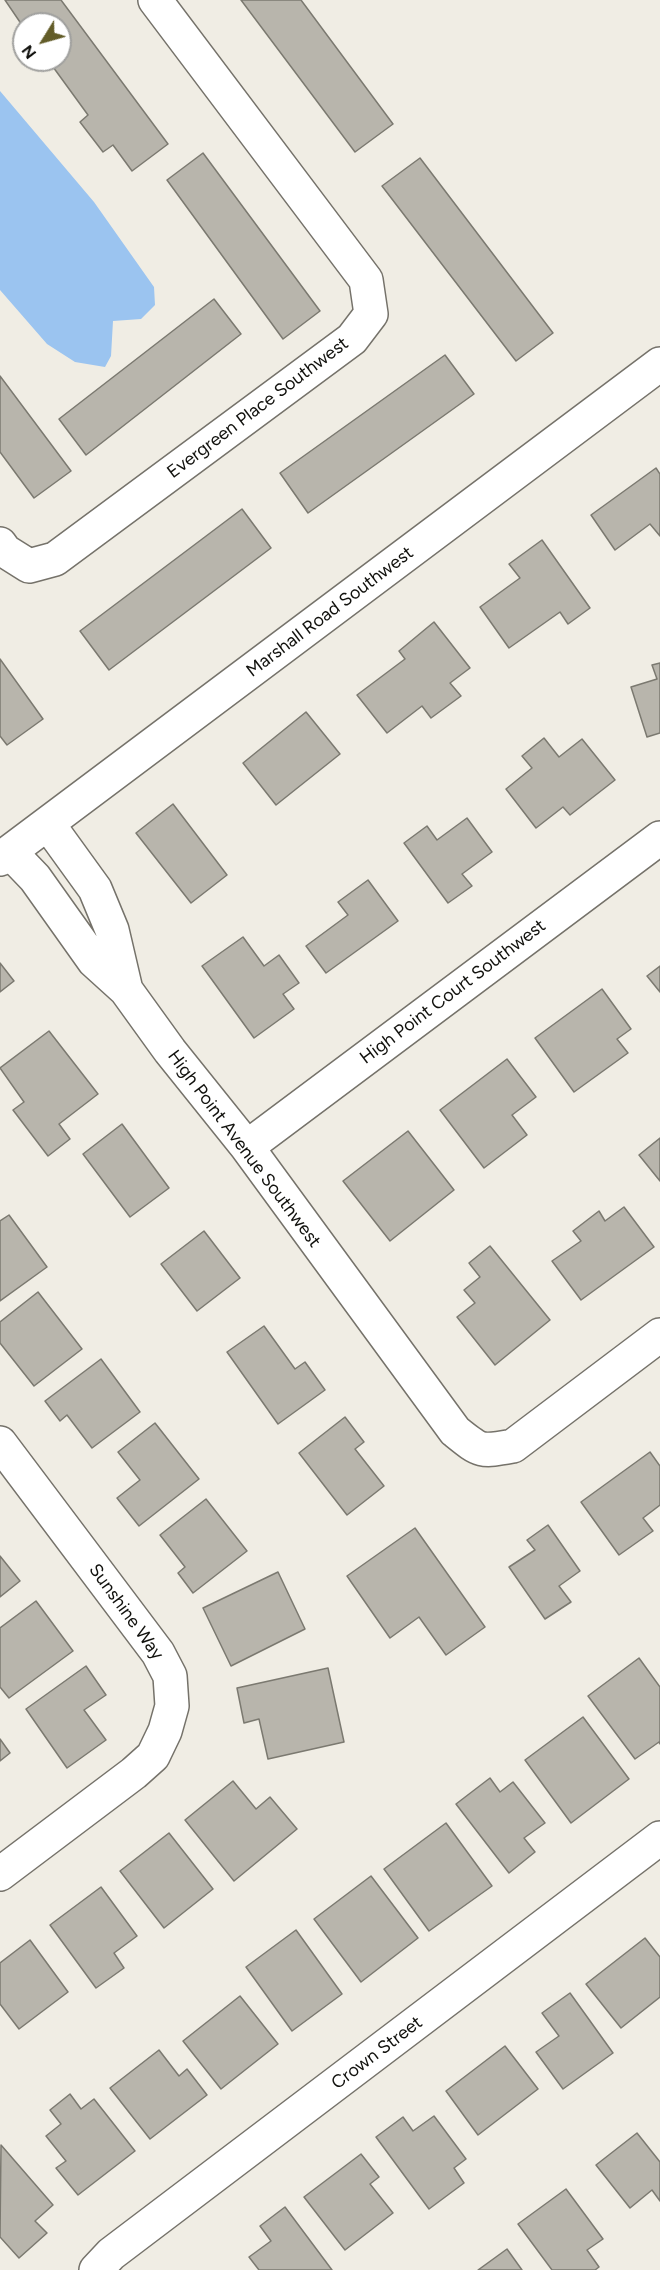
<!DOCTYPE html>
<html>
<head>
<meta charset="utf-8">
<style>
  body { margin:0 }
  #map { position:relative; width:660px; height:2270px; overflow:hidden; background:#f0ede4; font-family:Figtree,sans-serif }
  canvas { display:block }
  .north { position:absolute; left:12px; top:12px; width:60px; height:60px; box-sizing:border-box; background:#fff; border:2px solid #a0a09e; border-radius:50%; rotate:233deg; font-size:16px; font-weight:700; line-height:24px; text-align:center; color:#11110d }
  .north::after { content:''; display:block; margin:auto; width:21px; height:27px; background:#625c28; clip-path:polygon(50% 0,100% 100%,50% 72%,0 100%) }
</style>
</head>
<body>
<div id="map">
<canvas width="660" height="2270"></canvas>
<div class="north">N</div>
</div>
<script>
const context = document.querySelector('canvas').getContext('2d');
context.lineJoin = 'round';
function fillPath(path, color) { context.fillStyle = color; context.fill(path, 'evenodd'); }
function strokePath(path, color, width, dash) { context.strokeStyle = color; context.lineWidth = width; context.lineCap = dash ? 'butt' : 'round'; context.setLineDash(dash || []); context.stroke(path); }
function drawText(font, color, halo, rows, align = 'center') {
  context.font = font + ' Figtree,sans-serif'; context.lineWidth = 4.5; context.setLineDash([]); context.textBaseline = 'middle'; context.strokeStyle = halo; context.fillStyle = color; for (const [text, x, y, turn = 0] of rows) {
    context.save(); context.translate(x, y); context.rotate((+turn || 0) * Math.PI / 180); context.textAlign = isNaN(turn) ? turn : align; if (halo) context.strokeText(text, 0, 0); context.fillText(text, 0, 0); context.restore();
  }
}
fillPath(new Path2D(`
  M0,91L94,202L154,287L155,305L141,319L113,321L111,356L105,367L75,362L47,344L0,290Z`), '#9bc4f0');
const building = new Path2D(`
  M5,0H61L168,144L132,171L113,145L103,152L80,122L88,115L48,60H60V24H24V28Z
  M241,0H301L393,124L355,152Z
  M203,153L320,311L283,339L167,180Z
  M420,158L553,333L516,361L382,186Z
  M214,299L241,334L86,455L59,419Z
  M445,355L474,394L308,513L280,473Z
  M0,376L71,471L34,498L0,452Z
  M656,468L660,474V536L650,524L615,550L591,515Z
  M242,509L271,548L109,670L80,631Z
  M542,540L590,608L568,624L560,612L509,648L480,607L520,578L509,564Z
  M434,622L470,668L450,683L461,696L431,718L422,706L387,733L357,695L405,659L399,651Z
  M0,659L43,719L7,745L0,736Z
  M660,663V733L647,737L631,687L657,679L652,665Z
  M306,712L340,754L276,805L243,763Z
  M544,738L559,757L582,739L615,780L570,815L563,807L536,828L506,789L532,768L522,756Z
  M173,804L227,875L191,903L136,833Z
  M467,818L492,852L462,874L472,886L448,903L404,843L427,826L437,840Z
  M368,880L398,921L326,973L306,946L348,915L338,902Z
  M243,937L264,966L279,955L299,983L283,994L294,1009L254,1038L202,966Z
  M0,963L14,981L0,992Z
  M660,966V992L647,976Z
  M602,989L631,1029L617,1039L628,1053L574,1092L535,1038Z
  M49,1031L98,1094L59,1124L70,1139L48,1156L13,1110L24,1102L0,1068Z
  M507,1059L536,1097L512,1115L527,1135L484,1168L440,1110Z
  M122,1124L169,1188L130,1217L83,1154Z
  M408,1131L454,1190L390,1241L343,1181Z
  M660,1138V1181L639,1155Z
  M624,1207L654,1247L581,1300L552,1261L581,1241L573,1231L599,1211L605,1221Z
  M9,1215L47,1267L0,1301V1221Z
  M204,1231L240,1278L197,1311L161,1264Z
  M490,1246L550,1320L495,1365L457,1317L475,1303L464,1290L480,1277L469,1263Z
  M38,1292L82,1349L34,1386L0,1343V1322Z
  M264,1326L295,1369L305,1362L325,1390L278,1424L227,1352Z
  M101,1359L140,1412L92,1448L67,1415L60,1421L45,1401Z
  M345,1417L364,1442L355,1449L384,1486L347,1515L299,1453Z
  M155,1423L199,1479L139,1526L117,1498L140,1480L118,1452Z
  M650,1452L660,1466V1505L643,1518L653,1531L619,1555L581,1502Z
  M206,1499L247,1551L193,1593L178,1573L185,1567L160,1535Z
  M548,1525L580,1571L559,1586L571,1602L545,1619L509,1567L535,1550L527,1540Z
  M415,1528L485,1627L446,1655L419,1617L390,1638L347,1576Z
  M0,1556L20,1581L0,1597Z
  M278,1572L305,1629L231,1666L203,1608Z
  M36,1601L73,1651L9,1698L0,1687V1628Z
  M639,1658L660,1687V1744L659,1742L635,1759L588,1696Z
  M86,1666L106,1695L84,1710L106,1740L67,1768L26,1709Z
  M328,1668L344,1742L268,1759L259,1719L244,1723L237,1688Z
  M583,1717L629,1779L571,1823L525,1760Z
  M0,1739L10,1753L0,1761Z
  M490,1778L500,1792L513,1782L545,1823L524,1838L535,1852L509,1873L456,1804Z
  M233,1781L256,1809L270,1797L297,1829L234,1881L185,1820Z
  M446,1823L492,1886L429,1931L384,1869Z
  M169,1833L213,1889L164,1928L120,1871Z
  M371,1876L418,1938L361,1982L314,1919Z
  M101,1887L137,1936L114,1953L124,1968L96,1988L50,1925Z
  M296,1930L342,1994L292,2031L246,1967Z
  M645,1938L660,1957V1997L621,2028L586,1984Z
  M30,1940L68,1992L19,2029L0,2004V1963Z
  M570,1993L613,2053L563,2089L536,2052L559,2036L542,2013Z
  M240,1996L278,2044L221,2089L183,2041Z
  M505,2046L538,2089L478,2135L446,2091Z
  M159,2050L179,2076L187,2069L207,2095L150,2139L110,2088Z
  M70,2094L81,2109L94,2099L135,2151L78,2195L56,2168L66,2161L46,2136L61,2124L50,2110Z
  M434,2116L466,2159L454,2168L464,2183L429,2209L376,2137L403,2117L413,2131Z
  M637,2133L660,2162V2201L652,2190L630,2208L596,2165Z
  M1,2145L53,2205L35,2221L47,2233L19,2258L0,2237Z
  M361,2154L379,2177L370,2184L393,2213L345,2250L304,2197Z
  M566,2189L603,2239L587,2250L599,2267L595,2270H552L518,2224Z
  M285,2207L332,2270H259L249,2257L271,2241L260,2226Z
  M507,2249L522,2270H478Z`);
fillPath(building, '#b8b5ac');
strokePath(building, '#7b7970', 1.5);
const minor = new Path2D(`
  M0,544L5,551L29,566L55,559L352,339L371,314L366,280L155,0
  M48,824L95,889L112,930L126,990
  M10,852L35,878L94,961L126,990L170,1051L247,1147L455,1431C481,1452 480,1452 513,1446L660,1335
  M0,859L660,364
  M247,1147L660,838
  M0,1443L158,1653L170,1676L172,1706L165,1731L153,1756L134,1773L0,1874
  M96,2270L111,2254L660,1838`);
strokePath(minor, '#75726a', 36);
strokePath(minor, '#fff', 33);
drawText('18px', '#11110d', '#fff', [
  ["Evergreen Place Southwest",258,408,-37],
  ["Marshall Road Southwest",330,612,-37],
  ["High Point Court Southwest",453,992,-37],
  ["High Point Avenue Southwest",244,1149,53],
  ["Sunshine Way",126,1612,54],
  ["Crown Street",377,2053,-37]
]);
</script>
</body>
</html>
